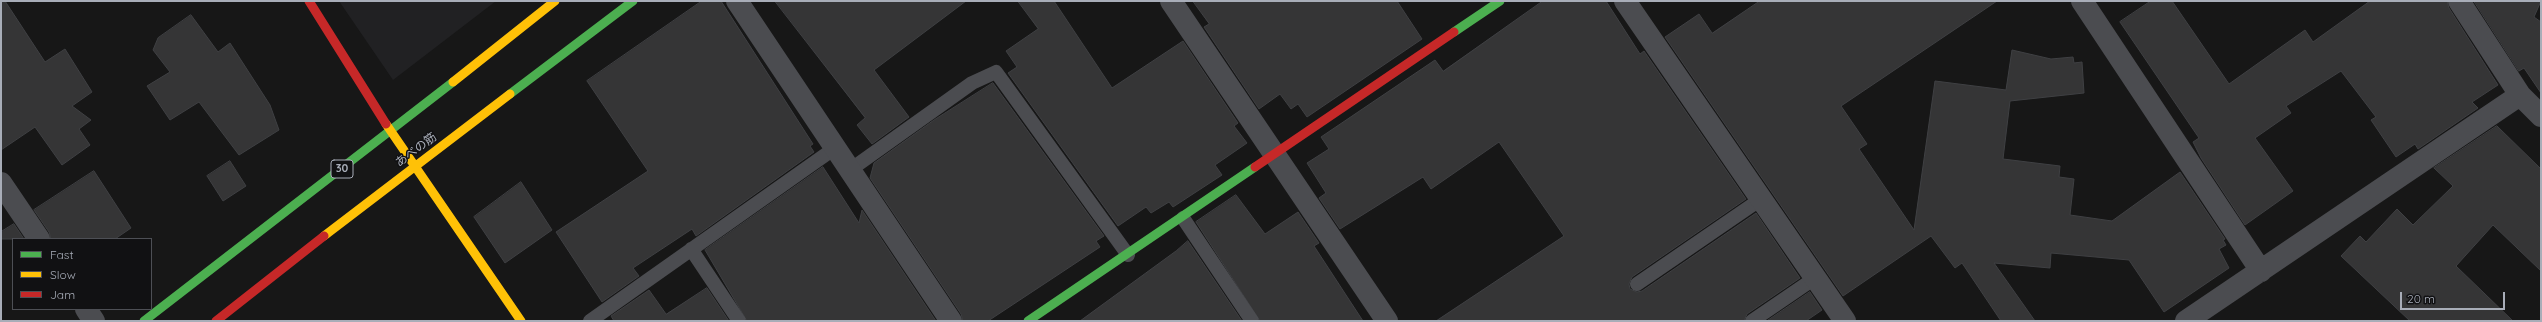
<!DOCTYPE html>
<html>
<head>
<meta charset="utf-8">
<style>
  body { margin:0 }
  #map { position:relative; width:2542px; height:322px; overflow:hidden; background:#171717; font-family:Quicksand,sans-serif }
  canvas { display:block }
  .frame { position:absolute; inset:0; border:2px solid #a8adb8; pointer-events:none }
  .legend { position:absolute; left:12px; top:238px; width:140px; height:72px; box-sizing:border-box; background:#111113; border:1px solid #4d4f55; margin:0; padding:5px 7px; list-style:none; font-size:12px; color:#a8adb8 }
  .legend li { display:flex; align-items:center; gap:8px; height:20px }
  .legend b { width:20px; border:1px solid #4d4f55 }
  .scale { position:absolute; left:2400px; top:292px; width:105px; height:18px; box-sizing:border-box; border:2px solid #a8adb8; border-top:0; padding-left:5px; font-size:12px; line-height:14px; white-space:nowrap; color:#a8adb8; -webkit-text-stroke:3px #111113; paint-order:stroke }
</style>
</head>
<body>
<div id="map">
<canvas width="2542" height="322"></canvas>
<div class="frame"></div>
<ul class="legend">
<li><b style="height:5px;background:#4caf50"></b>Fast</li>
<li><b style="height:5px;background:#ffc107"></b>Slow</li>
<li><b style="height:5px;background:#c62828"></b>Jam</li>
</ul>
<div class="scale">20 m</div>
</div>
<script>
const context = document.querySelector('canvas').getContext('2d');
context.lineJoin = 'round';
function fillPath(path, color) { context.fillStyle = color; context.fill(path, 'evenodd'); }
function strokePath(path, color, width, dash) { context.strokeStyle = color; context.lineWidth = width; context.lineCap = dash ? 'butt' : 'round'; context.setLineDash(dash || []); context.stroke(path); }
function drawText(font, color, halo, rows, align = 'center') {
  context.font = font + ' Quicksand,"Noto Sans JP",sans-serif'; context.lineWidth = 3; context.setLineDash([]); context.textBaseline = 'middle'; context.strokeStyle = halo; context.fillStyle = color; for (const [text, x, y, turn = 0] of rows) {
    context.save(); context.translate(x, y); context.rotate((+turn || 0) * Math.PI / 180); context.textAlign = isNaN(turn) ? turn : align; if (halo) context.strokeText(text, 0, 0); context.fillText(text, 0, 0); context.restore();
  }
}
fillPath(new Path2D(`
  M339,1H496L393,80Z`), '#212123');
const building = new Path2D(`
  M1,1H5L45,62L65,49L92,92L72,106L91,120L79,129L90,145L62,165L35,127L1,150Z
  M702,1H721L813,144L810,146L814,152L696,236L692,229L633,268L639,276L602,302L556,232L648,171L587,81Z
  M775,1H966L874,70L909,117L872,144L857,125L865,118Z
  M1018,1H1054L1112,88L1183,41L1238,123L1234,126L1247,143L1215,165L1222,175L1173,207L1169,202L1151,213L1146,207L1118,226L1008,73L1017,67L1006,51L1038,29Z
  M1193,1H1397L1422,39L1307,117L1298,104L1291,109L1280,94L1259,109L1204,27L1209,24Z
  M1543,1H1606L1640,54L1644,51L1746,199L1632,277L1629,284L1630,289L1637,292L1642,291L1756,213L1800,278L1747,314L1744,321H1436L1564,236L1499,142L1431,189L1423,177L1340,229L1319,198L1326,193L1307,163L1329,149L1321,137L1435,60L1443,71Z
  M1760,1H1997L1841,106L1867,144L1859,149L1914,230L1935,81L2006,90L2012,50L2051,59L2073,57L2074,63L2082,62L2084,93L2010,101L2003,159L2060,166L2059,177L2074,179L2070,215L2112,221L2180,172L2225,239L2223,240L2226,245L2219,249L2229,268L2164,312L2129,260L2051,253L2050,268L1994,263L2035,321H2001L1962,263L1955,268L1931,236L1843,296L1665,37L1699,14L1712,33Z
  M2151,1H2172L2229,84L2305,30L2313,42L2370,1H2447L2449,8L2498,85L2472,102L2478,108L2418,149L2415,144L2396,157L2371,120L2376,117L2341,71L2286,106L2291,113L2255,138L2293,191L2245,225L2201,158L2193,142L2199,138L2120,22Z
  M2474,1H2541L2534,17L2541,22V93L2524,68L2519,71Z
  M191,15L218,52L230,43L270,105L279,130L239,155L199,102L170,120L147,86L170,72L153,50L158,38Z
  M993,83L1104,236L1096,241L1100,247L988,321H963L961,314L870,178L874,163L934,120Z
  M2497,126L2541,169V271L2493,225L2456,266L2513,321H2410L2341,256L2360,236L2366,242L2397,209L2413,225L2453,186L2434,168Z
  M230,161L246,186L223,201L207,176Z
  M823,167L859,223L862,210L936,321H747L705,250Z
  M94,171L131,228L115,239H51L49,232L34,210Z
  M521,182L552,230L505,263L474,217Z
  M1236,195L1265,234L1298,212L1319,243L1314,246L1363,321H1260L1196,222Z
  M14,224L24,239H1V232Z
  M1188,241L1242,321H1080L1176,251Z
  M707,288L729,321H614L611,316L649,290L666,314Z
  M1810,292L1822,310L1806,321H1767Z`);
fillPath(building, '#353536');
strokePath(building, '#3f4043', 1);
strokePath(new Path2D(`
  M850,170L972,83L996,72L1128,255
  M1183,218L1252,321
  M691,249L739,321
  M1637,284L1761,199
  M590,321L835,148
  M1752,321L1815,278`), '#4b4c50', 14);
strokePath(new Path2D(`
  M737,1L951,321
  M1171,1L1387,321
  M1625,1L1845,321
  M2082,1L2261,271
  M2459,1L2520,95L2541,116
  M1,183L39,239
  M86,309L94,321
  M2186,321L2520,95`), '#4b4c50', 22);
strokePath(new Path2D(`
  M1454,32L1500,1
  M510,94L633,1
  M144,321L453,82
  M1028,321L1255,167`), '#4caf50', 9);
strokePath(new Path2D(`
  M453,82L555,1
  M386,124L521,321
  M324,236L510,94`), '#ffc107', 9);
strokePath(new Path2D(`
  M309,1L386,124
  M1255,167L1454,32
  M216,321L324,236`), '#c62828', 9);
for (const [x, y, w] of [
  [342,169,22]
]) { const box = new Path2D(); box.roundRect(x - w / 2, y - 9, w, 18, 3); context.fillStyle = '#111113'; context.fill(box); strokePath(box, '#a8adb8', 1); }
drawText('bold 11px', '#a8adb8', null, [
  ["30",342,169]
]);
drawText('12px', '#a8adb8', '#111113', [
  ["あべの筋",416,150,-37]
]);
</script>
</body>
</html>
